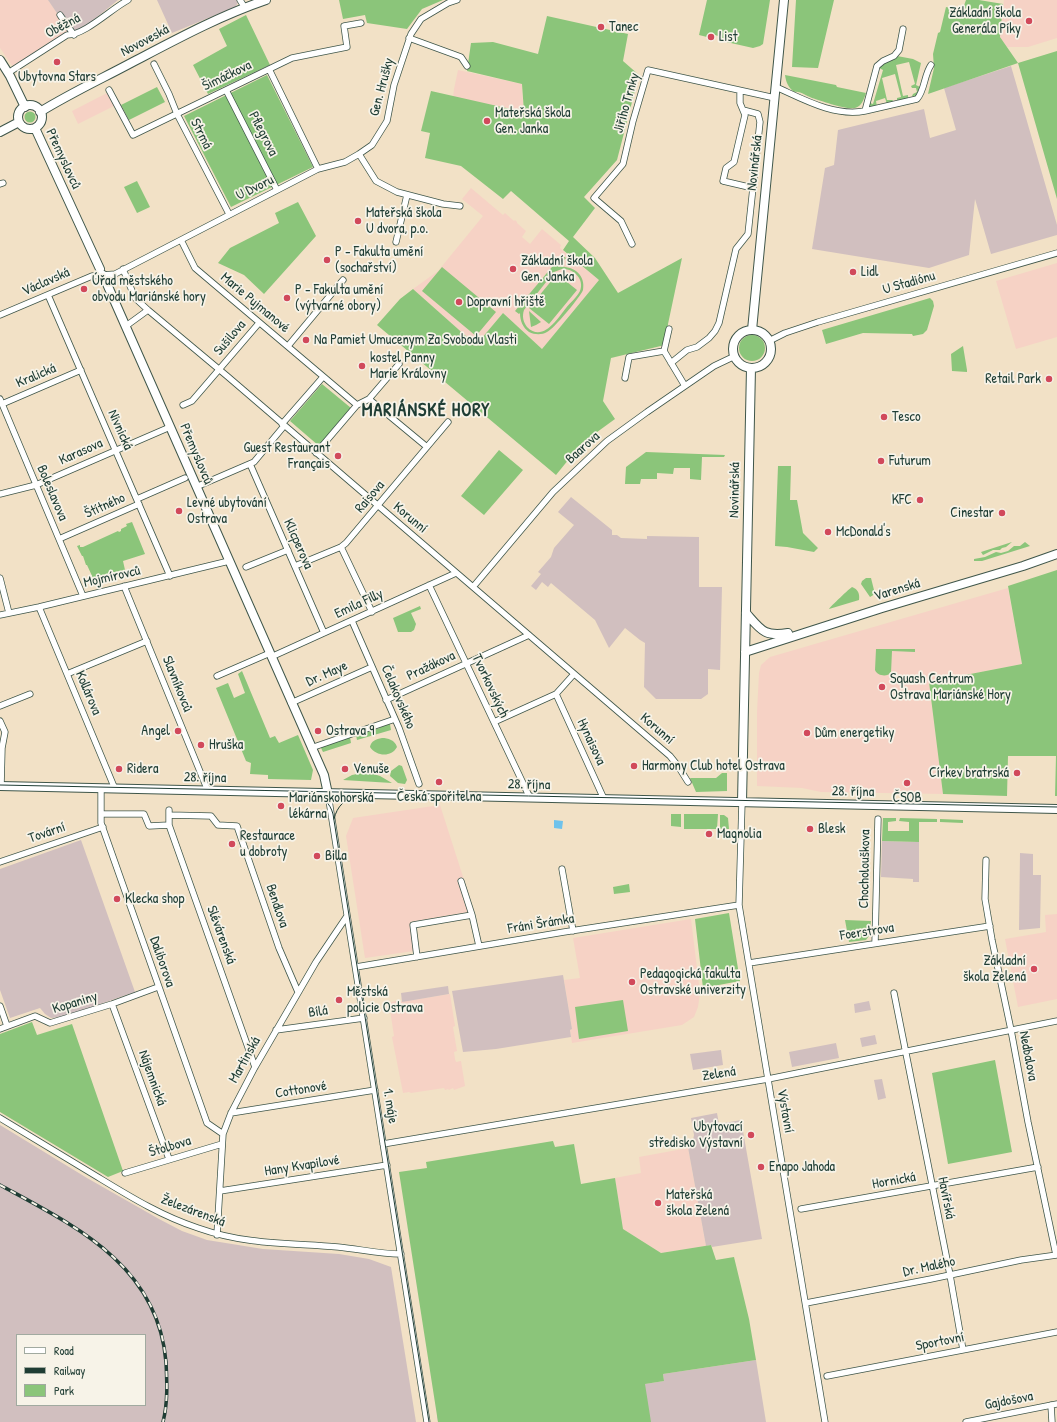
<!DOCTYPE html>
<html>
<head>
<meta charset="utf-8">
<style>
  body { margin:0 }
  #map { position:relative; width:1057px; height:1422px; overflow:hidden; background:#f2e1c6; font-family:"Patrick Hand",sans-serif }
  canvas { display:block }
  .legend { position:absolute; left:16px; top:1334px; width:130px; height:72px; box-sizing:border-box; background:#f7f3e8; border:1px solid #a1aaa0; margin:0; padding:5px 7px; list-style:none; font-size:12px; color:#1f3d34 }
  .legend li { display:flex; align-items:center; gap:8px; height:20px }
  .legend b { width:20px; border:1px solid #a1aaa0 }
</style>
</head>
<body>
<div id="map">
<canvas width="1057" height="1422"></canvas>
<ul class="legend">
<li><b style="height:5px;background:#fff"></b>Road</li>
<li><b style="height:5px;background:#1f3d34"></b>Railway</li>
<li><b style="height:11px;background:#8bc57a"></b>Park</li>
</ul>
</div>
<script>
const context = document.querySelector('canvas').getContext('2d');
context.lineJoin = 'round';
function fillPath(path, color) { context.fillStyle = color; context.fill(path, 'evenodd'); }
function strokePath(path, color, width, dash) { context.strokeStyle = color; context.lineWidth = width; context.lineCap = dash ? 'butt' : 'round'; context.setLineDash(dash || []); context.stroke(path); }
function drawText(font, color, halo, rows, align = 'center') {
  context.font = font + ' "Patrick Hand",sans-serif'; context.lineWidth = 3.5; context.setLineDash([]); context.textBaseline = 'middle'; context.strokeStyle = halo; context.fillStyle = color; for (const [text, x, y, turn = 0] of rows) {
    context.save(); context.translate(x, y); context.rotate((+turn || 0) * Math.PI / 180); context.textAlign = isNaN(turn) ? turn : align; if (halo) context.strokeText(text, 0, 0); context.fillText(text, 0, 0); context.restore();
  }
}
fillPath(new Path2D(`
  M0,0H48L69,31L13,67L0,48Z
  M1004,0H1057V38L1028,47H1007L1000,37Z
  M458,70L522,84L525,142L449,131L454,89Z
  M107,93L114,106L78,124L72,111Z
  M471,188L503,215L505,213L514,221L515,220L517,222V223L526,231L522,237L530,244L542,229L561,245L560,248L599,280L542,349L503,313L476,345L413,289L438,271L483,216L462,199Z
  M1057,263V337L1016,349L996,281Z
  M1008,588L1022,664L929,682L943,794L821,792L802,788L757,786V712L759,673L761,665L770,657Z
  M440,805L474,911L410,922L414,951L365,958L346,836L353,818Z
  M1057,914V999L1018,1007L1005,939L1046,932L1045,915Z
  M691,919L700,993L698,1007L694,1017L682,1025L572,1043L570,1030L572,1029L564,980L580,978L573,938Z
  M450,994L455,1026L453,1027L457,1051L454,1052L455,1059L456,1062L461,1061L465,1086L454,1090L453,1088L449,1090L448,1089L445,1090L444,1088L411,1093L409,1092L403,1093L392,1037L394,1036L389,1003L395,1001H406Z
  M688,1148L706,1246L661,1253L623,1229L615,1178L641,1173L639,1157Z`), '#f6d2c5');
fillPath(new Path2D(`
  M48,0H118L80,31H69Z
  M157,0H236L238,3L235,7L172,33Z
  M1011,66L1057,225V235L991,254L975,199L969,255L929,268L812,249L825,168L834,165L838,130L924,109L930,138L956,130L944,88Z
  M571,497L612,530V535H617L621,538L647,539V536L699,537V587H722L720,670L708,669V694L701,699H656L644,687L645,643L640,640L625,628L609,648L595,620L551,583L548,587L542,582L536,590L531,586L541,574L538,572L551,557L554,548L574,525L558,512Z
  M81,840L135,992L63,1017L51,1018L45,1014L40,1008L10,1018L0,990V869Z
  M882,841L919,842V882H913V879L881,877Z
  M1020,853L1033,854V875H1041L1040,928L1019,930Z
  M563,975L572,1029L570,1030L571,1037L496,1049L463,1052L452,991Z
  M448,986L449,994L402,1002L401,993Z
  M869,1001L871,1010L855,1013L854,1004Z
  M875,1035L877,1044L862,1047L860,1038Z
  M836,1043L839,1058L792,1067L789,1052Z
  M721,1050L723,1065L693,1070L690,1054Z
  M882,1079L886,1098L878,1100L874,1080Z
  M717,1113L719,1124L741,1120L762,1239L712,1247L711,1245L706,1246L687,1142L693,1140L694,1135L691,1118Z
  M0,1125L87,1178L159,1219L182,1231L207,1240L263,1249L339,1254L369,1259L391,1267L416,1422H0ZM17,1335H145V1405H17Z
  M756,1360L766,1422H438L437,1416L664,1381L663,1374Z`), '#d1bfbf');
fillPath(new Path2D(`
  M339,0H443L422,9L407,29L367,23L365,15L343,19Z
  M707,0H770L763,44L760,46L753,48L722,41L718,36L715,35L711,38L699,35Z
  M796,0H834L818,68L792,67Z
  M966,0H979L1003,4L1000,37L1018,63L1057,51V199L1018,63L928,94L934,68L933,54L938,33L940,32L946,7L962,11Z
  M246,15L270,65L208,94L193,65L227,46L219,29Z
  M547,16L628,34L623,61L639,75L617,160L584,197L595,208L573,237L595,258L618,293L682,258L668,324L669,344L611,358L603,401L615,419L582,443L556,475L377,325L400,299L413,289L476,345L503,313L542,349L599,280L563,250L569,241L511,191L503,199L461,166L425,158L430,133L421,131L431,91L524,112L522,84L467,71L471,43L493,42L538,54Z
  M897,56L913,59L921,63L916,85L920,87L915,97L912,96L913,94L917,92L916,88H912L911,86L915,84L909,62L896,65L903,96L908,95V98L898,101L897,100V98L901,97L895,74L882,78L887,100H893L892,102L887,104L885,98L876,101L877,107L871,108L869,105L870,103L873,104L883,70L879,68L883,64Z
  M267,75L313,167L231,207L184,116Z
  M785,75L836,85L837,87L866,93C864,99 862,106 855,108C846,110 822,101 812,98C806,96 801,91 794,92C788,87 786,82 785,75Z
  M157,87L165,102L129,120L121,105Z
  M24.5 117a5.5 5.5 0 1 1 11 0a5.5 5.5 0 1 1-11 0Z
  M137,181L150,207L137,213L124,187Z
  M298,202L316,236L264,294L244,275L218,263L230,248L279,223L275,213Z
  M562,255L566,258L558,267C572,265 586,274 583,290C581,296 553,330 547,332C542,335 535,335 529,332C523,328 520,321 520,313L519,314L515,311ZM562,269C573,268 585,279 580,291C577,297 570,303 566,308C558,318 543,343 527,327C523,322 522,316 524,310L554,272Z
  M442,267L496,312L476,336L422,291Z
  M557,274L577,290L549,324L529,308Z
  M930,298L933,301L934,306L927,330L923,334L913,336L912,334L863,333L826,344L822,330Z
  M529,311L541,322L536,325L531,327Z
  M739 348a13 13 0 1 1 26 0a13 13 0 1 1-26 0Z
  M963,346L967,370V372L952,371L951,354Z
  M322,384L351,408L319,446L290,421Z
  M499,450L523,470L484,515L461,496Z
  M646,452L725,455L724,457H702L701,480L690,479V468H674L673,474L657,473V479H641L640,484H625L626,467Z
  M778,466H791L790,500H797L803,533L818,548L814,552L787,547L775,546Z
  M132,522L145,554L123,561L125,570L93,578L87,565H86L83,556H82L77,546L80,545V547H83L118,531L119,532L121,531V529L127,526L126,524Z
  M1012,542L1006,547L1002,548L1000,550H993L983,555L981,552Z
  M1025,542L1030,546L982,561H974V559L985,557L996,552L1001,553L1008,551L1014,546H1020Z
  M1057,570V796H1055L1056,756H1008L1007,796L943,794L929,682L1022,664L1008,586Z
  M866,578H871L875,594L870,597L861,584L862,581Z
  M852,587C858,589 860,594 859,600L829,609C830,607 850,588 852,587Z
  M420,606L421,609L411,613L416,624L414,630L411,632H398L393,618Z
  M876,649H915V652L892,651L891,673C887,677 877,676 875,670Z
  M242,671L270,738L275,736L279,743L298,735L313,770L311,780L268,779V775L250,774L251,763L246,761L216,688L228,683L234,698L245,693L238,674Z
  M390,724L391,730L357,740L356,735L380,728L381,726Z
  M350,737L351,743L323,752L320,746Z
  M382,738C388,738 395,740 397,747C391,758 376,756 370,747C371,741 376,739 382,738Z
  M399,765L402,766L407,780L405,784L398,783L390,776L391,771Z
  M367,772L380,776L392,783L343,780L352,775Z
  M722,773H727V791L696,792L690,778H716Z
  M671,814H681V827L671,826Z
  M684,814H718L717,829H684Z
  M720,815H724L728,818L729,829H720Z
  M883,818H896V821L888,822V831H909V822L899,821L900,818L937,819V822H919V842L882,841Z
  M940,819L963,820V823L940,822Z
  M629,884L630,892L614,894L613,887Z
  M729,913L740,981L703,988L695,919Z
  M845,920L871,921L869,936L866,940L849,942Z
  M623,1000L628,1031L579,1039L575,1007Z
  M32,1022L37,1035L72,1024L123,1171L108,1177L0,1112V1034Z
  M995,1060L1012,1152L948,1164L932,1073Z
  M553,1141L555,1147L574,1144L581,1184L615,1178L623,1229L661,1253L711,1245L716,1260L734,1257L749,1319L756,1360L663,1374L664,1381L645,1384L651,1422H438L399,1172L427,1168L426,1162Z`), '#8bc57a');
fillPath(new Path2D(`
  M554,820L563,821L562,829L554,828Z`), '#6fc2eb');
const street = new Path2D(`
  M240,0L245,8
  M60,15L74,35
  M409,38L461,57L467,66
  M154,64L169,94L177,114L229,214
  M269,69L318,169
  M8,73L67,35C85,35 111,9 128,0
  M776,87C803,99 834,117 865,111L877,66L883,61L894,56L899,50L903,29
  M109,90L133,135L292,58L347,47L344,26L361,23
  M226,90L277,190
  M740,91V103L745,115L734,162L726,168L723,181L753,188
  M865,111L917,99C925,90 924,75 931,65
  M359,154L376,181L397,192L443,204L460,206
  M0,184L3,183
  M181,240L195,268L357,405
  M396,242L407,195
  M632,244L621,221L594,198L623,164L633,121L648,70L775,98
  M123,269L135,298L148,310L227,376L670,756L678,766L688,782
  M48,295L170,576
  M0,315L92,276L115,274L318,169L345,162L359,154L372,145L387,121L394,85L411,34L421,19L448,3L457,0
  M126,326L148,310
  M769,341L785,333L818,322L1057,253
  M288,346L343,280
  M664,351L669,329
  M671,363L687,350L697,347L709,338L715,331L719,323L736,249L748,234L760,122L758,114L743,110
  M625,378L629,357L664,351L685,386
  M0,399L83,596
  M369,399L427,447
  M2,404L81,370
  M183,405L192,401L259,323
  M282,424L323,377
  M316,453L357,405L369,399L399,364
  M250,464L324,633
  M196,487L254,462L284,426
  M0,494L36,485L170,427
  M137,499L185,478
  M59,539L139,504
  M341,547L372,612
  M295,566L341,547L346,543L448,422
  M246,567L288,550
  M0,578L9,613
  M429,585L530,798
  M124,586L208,791
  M473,587L553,492L607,441L647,412L714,366L735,356
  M39,607L115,789
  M0,615L39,607L229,561
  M352,621L399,728L419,784
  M271,657L456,573
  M67,674L147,641
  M217,676L270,653
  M556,694L604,799
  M386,700L529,635
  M291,703L372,667
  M0,706L30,694
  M0,721L5,732L2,748L1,786
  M494,722L556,694L574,674
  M311,748L395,719
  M101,789V823L207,1123L223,1134
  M328,794L427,1422
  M742,802L739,905L825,1422
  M169,810V825L255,1067
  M101,814H144L149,826L169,825
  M169,815L211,816L218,825L237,826L279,948L298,992
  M986,860L985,899L992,940L1011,1030L1028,1122L1056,1255
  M0,862L103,827
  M562,869L573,931
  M461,881L472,915L479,946
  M875,943L878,819
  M417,957L413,925L472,915
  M749,963L990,926
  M356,967L564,932L739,905
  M894,993L950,1275L963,1350
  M112,1004L169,1159
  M0,1006L7,1026
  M0,1029L35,1016L50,1023L112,1004L158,987
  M276,1030L364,1018
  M231,1113L375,1090
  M0,1118C32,1137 64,1157 96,1176C129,1196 161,1216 198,1228C246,1245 289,1243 338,1247C359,1249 380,1254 401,1254
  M383,1144L768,1079L1057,1021
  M125,1173L222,1144
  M220,1191L387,1165
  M801,1209L1038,1167
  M217,1235L223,1134L231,1113L255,1067L316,962L347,916
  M806,1303L931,1279L1021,1260L1057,1255
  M827,1376L1057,1332
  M1051,1405L1052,1422
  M966,1422L1057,1404`);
const secondary = new Path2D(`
  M0,60L10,76L25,107
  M18 117a12 12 0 1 1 24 0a12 12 0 1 1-24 0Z
  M40,112C69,94 101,79 131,63C175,40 219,16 266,0
  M35,128L100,269
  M0,132L19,122
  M103,275L324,775L328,794
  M752,330L784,0
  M733 349a19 19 0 1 1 38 0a19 19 0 1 1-38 0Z
  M746,613C761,630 764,637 788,633
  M745,652L882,608L1023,566L1057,554
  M0,786L1057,809
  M742,802L751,368`);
strokePath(street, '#3f564a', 7);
strokePath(secondary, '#3f564a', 10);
strokePath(street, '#fff', 5.5);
strokePath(secondary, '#fff', 8);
strokePath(new Path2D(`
  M0,785L1057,807
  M313,794C323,797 330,803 333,814L429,1422
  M334,819C337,806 345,799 357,795`), '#1f3d34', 1);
const rail = new Path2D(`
  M0,1185C75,1226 158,1265 166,1362C167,1382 168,1402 163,1422`);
strokePath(rail, '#1f3d34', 3.5);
strokePath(rail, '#f7f3e8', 2, [6]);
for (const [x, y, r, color] of [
  [1029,21,4,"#d1495b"],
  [601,27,4,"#d1495b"],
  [711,37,4,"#d1495b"],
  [57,62,4,"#d1495b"],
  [487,121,4,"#d1495b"],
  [358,221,4,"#d1495b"],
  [327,260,4,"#d1495b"],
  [513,269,4,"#d1495b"],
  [853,272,4,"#d1495b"],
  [84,289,4,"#d1495b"],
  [287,298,4,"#d1495b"],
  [459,302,4,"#d1495b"],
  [306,340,4,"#d1495b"],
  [362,366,4,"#d1495b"],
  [1049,379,4,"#d1495b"],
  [884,417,4,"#d1495b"],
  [338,456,4,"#d1495b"],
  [881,461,4,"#d1495b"],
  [920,500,4,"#d1495b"],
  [179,511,4,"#d1495b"],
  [1002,513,4,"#d1495b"],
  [828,532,4,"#d1495b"],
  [882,687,4,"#d1495b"],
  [178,731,4,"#d1495b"],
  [318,731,4,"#d1495b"],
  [807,733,4,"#d1495b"],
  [201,745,4,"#d1495b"],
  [634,766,4,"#d1495b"],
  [119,769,4,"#d1495b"],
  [345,769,4,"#d1495b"],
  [1017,773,4,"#d1495b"],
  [439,782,4,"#d1495b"],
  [907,783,4,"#d1495b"],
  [281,806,4,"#d1495b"],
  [810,829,4,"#d1495b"],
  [709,834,4,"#d1495b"],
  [232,844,4,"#d1495b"],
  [317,856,4,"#d1495b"],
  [117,899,4,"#d1495b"],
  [1034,969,4,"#d1495b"],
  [632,982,4,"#d1495b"],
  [339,1000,4,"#d1495b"],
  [751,1135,4,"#d1495b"],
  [761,1167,4,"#d1495b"],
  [658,1203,4,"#d1495b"]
]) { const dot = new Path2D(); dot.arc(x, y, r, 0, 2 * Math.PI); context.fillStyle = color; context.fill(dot); strokePath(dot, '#f7f3e8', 1.5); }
drawText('14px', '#1f3d34', '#f7f3e8', [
  ["Základní škola",1021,13,"right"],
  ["Generála Píky",1021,29,"right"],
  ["Tanec",609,27],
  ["List",719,37],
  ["Ubytovna Stars",57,77,"center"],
  ["Mateřská škola",495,113],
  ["Gen. Janka",495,129],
  ["Mateřská škola",366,213],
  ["U dvora, p.o.",366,229],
  ["P - Fakulta umění",335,252],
  ["(sochařství)",335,268],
  ["Základní škola",521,261],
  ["Gen. Janka",521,277],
  ["Lidl",861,272],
  ["Úřad městského",92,281],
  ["obvodu Mariánské hory",92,297],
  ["P - Fakulta umění",295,290],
  ["(výtvarné obory)",295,306],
  ["Dopravní hřiště",467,302],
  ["Na Pamiet Umucenym Za Svobodu Vlasti",314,340],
  ["kostel Panny",370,358],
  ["Marie Královny",370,374],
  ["Retail Park",1041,379,"right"],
  ["Tesco",892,417],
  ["Guest Restaurant",330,448,"right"],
  ["Français",330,464,"right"],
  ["Futurum",889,461],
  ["KFC",912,500,"right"],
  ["Levné ubytování",187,503],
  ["Ostrava",187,519],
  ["Cinestar",994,513,"right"],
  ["McDonald's",836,532],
  ["Squash Centrum",890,679],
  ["Ostrava Mariánské Hory",890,695],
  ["Angel",170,731,"right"],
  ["Ostrava 9",326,731],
  ["Dům energetiky",815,733],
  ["Hruška",209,745],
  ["Harmony Club hotel Ostrava",642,766],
  ["Ridera",127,769],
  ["Venuše",353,769],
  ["Církev bratrská",1009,773,"right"],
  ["Česká spořitelna",439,797,"center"],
  ["Mariánskohorská",289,798],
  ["lékárna",289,814],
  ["ČSOB",907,798,"center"],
  ["Blesk",818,829],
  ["Magnolia",717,834],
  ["Restaurace",240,836],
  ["u dobroty",240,852],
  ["Billa",325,856],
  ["Klecka shop",125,899],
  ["Základní",1026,961,"right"],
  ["škola Zelená",1026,977,"right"],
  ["Pedagogická fakulta",640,974],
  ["Ostravské univerzity",640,990],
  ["Městská",347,992],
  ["policie Ostrava",347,1008],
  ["Ubytovací",743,1127,"right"],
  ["středisko Výstavní",743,1143,"right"],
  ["Enapo Jahoda",769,1167],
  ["Mateřská",666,1195],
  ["škola Zelená",666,1211]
], 'left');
drawText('14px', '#1f3d34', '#f7f3e8', [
  ["Oběžná",63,26,-28],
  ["Novoveská",145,41,-28],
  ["Šimáčkova",227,76,-26],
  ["Gen. Hrušky",382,87,-75],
  ["Jiřího Trnky",627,103,-74],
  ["Strmá",201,134,63],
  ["Pflegrova",263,134,63],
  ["Přemyslovců",63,159,65],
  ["Novinářská",755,163,-84],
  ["U Dvoru",255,188,-26],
  ["Václavská",46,282,-24],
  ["U Stadiónu",909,283,-16],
  ["Marie Pujmanové",255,303,40],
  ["Sušilova",230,338,-50],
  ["Kralická",36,376,-23],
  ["Nivnická",120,430,66],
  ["Baarova",583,448,-42],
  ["Karasova",81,452,-24],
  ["Přemyslovců",196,454,67],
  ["Novinářská",735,490,-89],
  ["Boleslavova",52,493,67],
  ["Raisova",370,497,-50],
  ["Štítného",105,506,-24],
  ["Korunní",410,518,40],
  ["Klicperova",298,544,66],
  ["Mojmírovců",112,577,-13],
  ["Varenská",897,590,-17],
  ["Emila Filly",359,604,-25],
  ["Pražákova",431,666,-25],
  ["Dr. Maye",327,674,-24],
  ["Slavníkovců",177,684,68],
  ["Tvorkovských",490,686,65],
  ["Kollárova",88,693,67],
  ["Čelakovského",398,697,67],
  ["Korunní",657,729,41],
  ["Hynaisova",591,742,65],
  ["28. října",205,778,1],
  ["28. října",529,785,1],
  ["28. října",853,792,1],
  ["Tovární",47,833,-19],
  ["Chocholouškova",865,869,-89],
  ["Bendlova",277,906,71],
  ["Fráni Šrámka",541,924,-9],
  ["Foerstrova",867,932,-9],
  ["Slévárenská",221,935,70],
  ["Daliborova",162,962,71],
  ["Kopaniny",75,1003,-17],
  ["Bílá",318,1012,-8],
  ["Nedbalova",1028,1056,79],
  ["Martinská",245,1060,-61],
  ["Zelená",719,1074,-9],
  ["Nájemnická",152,1078,70],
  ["Cottonové",301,1090,-9],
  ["1. máje",390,1106,81],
  ["Výstavní",785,1111,80],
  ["Štolbova",170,1147,-17],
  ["Hany Kvapilové",302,1166,-9],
  ["Hornická",894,1181,-10],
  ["Havířská",946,1198,79],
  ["Železárenská",193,1211,21],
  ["Dr. Malého",929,1267,-12],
  ["Sportovní",940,1342,-11],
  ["Gajdošova",1009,1401,-11]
]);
context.letterSpacing = '1px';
drawText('bold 18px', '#1f3d34', '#f7f3e8', [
  ["MARIÁNSKÉ HORY",426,411]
]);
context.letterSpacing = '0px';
</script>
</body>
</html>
